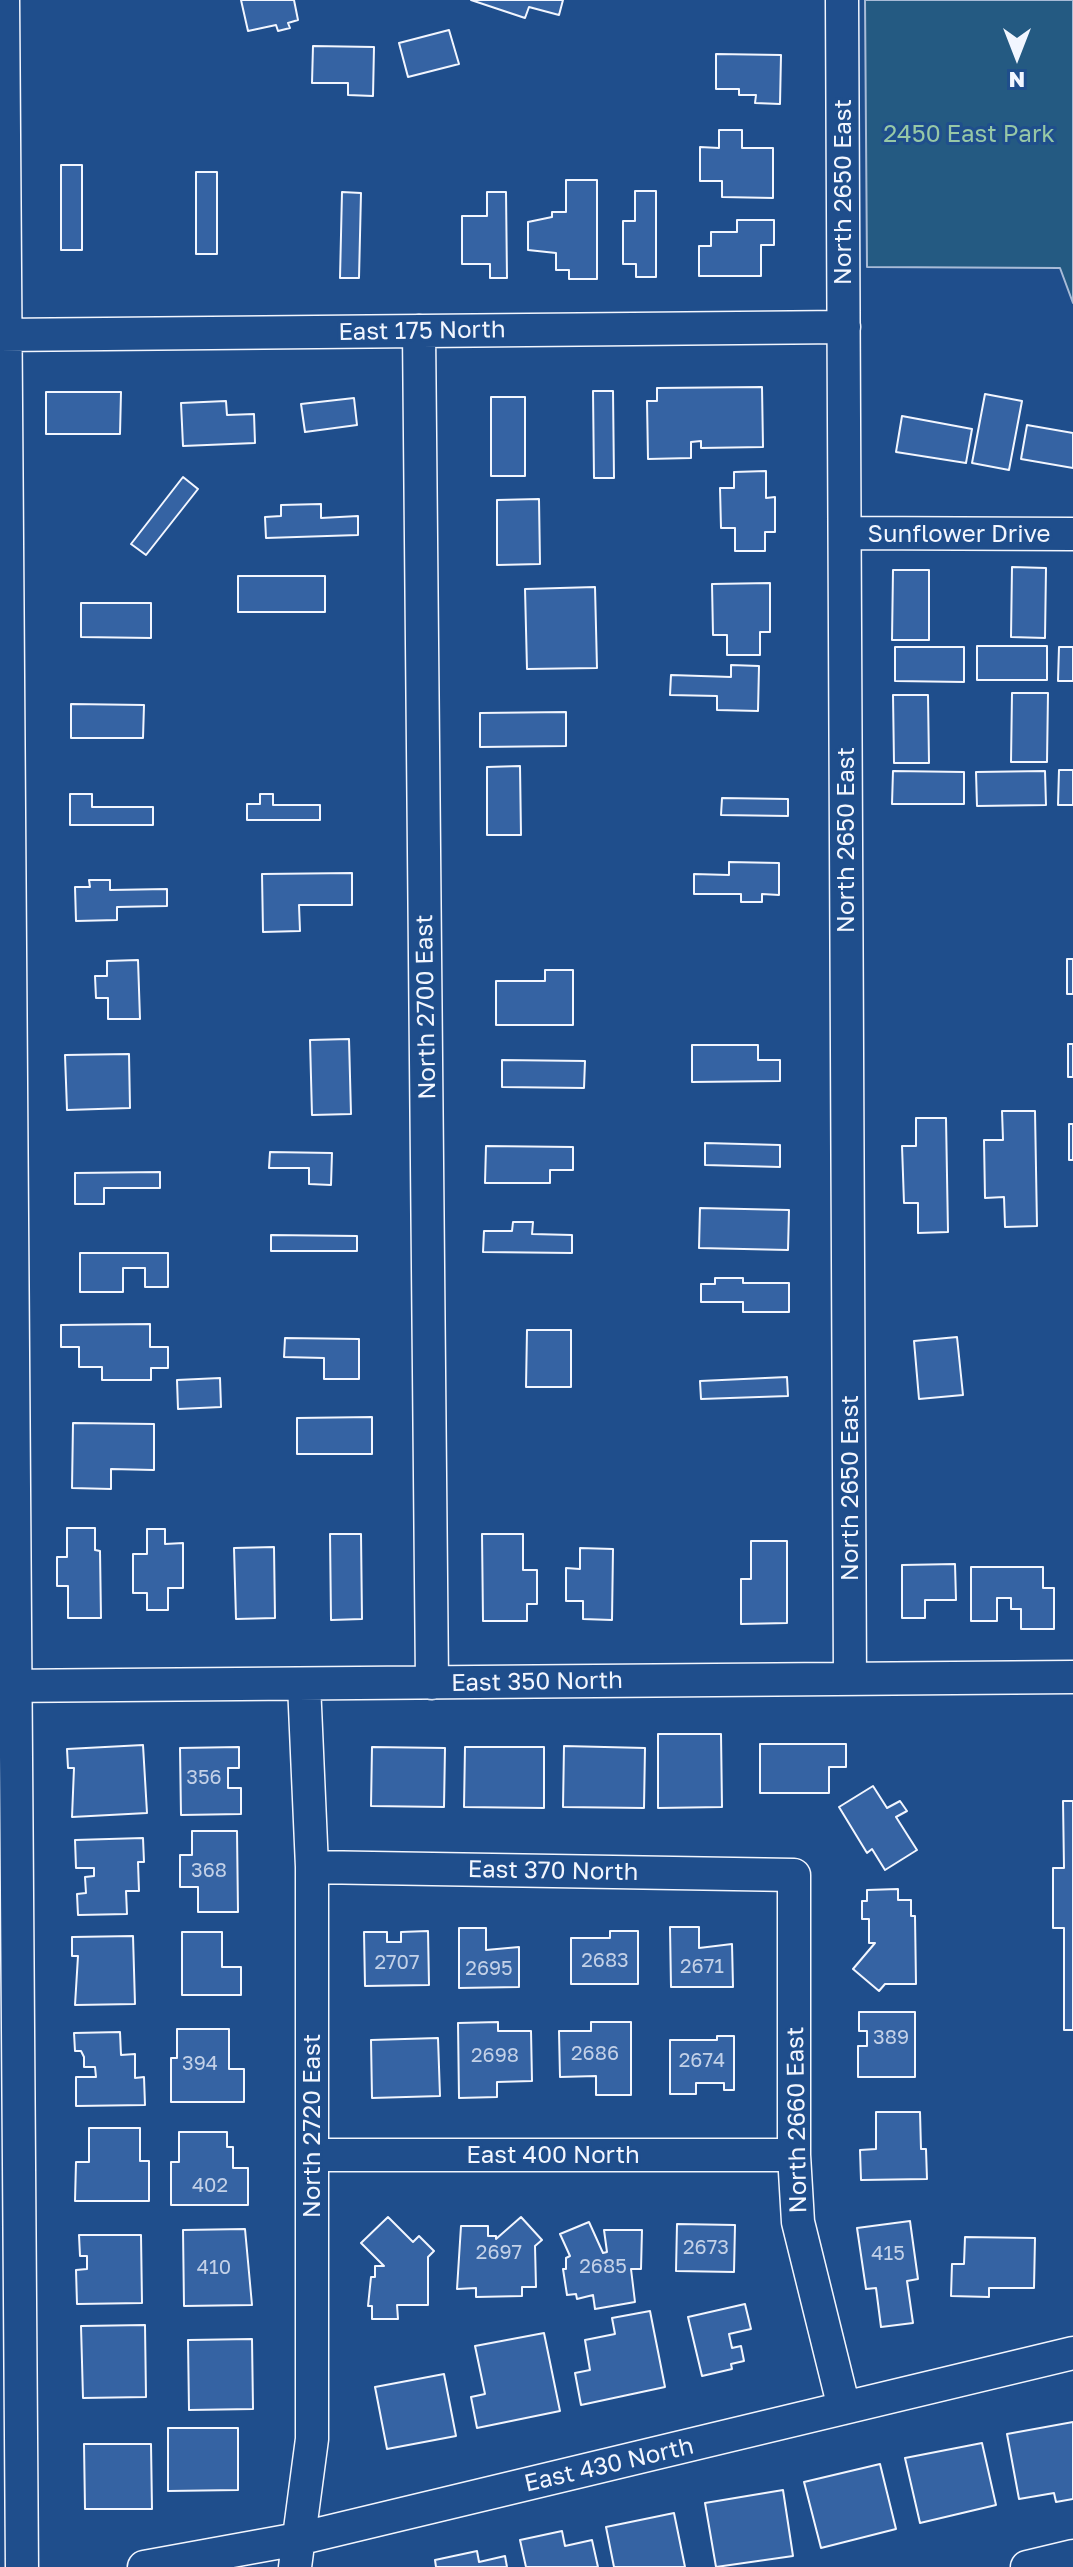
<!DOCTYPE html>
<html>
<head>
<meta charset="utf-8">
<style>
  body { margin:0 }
  #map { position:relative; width:1073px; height:2567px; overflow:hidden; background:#1f4e8c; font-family:"Golos Text",sans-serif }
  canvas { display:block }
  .north { position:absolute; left:977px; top:16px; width:80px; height:80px; -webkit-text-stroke:6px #1f4e8c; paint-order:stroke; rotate:180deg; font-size:22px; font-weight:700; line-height:32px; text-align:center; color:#f2f6ff }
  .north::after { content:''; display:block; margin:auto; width:28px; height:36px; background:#f2f6ff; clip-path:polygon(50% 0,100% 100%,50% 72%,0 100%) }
</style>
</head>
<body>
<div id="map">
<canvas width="1073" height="2567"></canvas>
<div class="north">N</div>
</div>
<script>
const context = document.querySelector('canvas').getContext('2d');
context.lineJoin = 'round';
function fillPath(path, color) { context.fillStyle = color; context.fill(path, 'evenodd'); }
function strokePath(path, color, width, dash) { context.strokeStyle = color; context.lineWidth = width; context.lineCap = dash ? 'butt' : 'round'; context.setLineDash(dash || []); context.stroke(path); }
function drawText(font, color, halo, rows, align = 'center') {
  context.font = font + ' "Golos Text",sans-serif'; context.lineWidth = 6; context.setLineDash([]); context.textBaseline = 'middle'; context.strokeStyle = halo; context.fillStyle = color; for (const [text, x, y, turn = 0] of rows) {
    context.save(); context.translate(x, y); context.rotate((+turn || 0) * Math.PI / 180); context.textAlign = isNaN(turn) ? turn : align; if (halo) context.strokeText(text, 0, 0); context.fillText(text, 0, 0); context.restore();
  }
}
const green = new Path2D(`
  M865,0H1073V303L1060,268L867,267Z`);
fillPath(green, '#245a82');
strokePath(green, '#a8bbd7', 2);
const building = new Path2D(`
  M241,0H294L298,20L288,23L290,28L278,31L276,25L248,31Z
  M471,0H563L559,15L529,7L525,18Z
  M449,30L459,64L408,77L399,43Z
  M313,46L374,47L373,96L348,95V83H312Z
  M716,54L781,55L780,104L755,103L756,95H739V89H716Z
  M719,130H742V148H773V198L722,197V181H700V147L719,148Z
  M61,165H82V250H61Z
  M196,172H217V254H196Z
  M566,180H597V279H569V270H556V253L528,250V222L552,217V212H566Z
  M635,191H656V277H636V264H623V221H635Z
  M342,192L361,193L359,278H340Z
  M487,192H506L507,278H490V264H462V216H487Z
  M737,220H774V245H761V276H699V246H711V232H737Z
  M762,387L763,447L701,448V441L691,442V458L648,459L647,401H657V388Z
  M593,391H613L614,478H594Z
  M46,392H121L120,434H46Z
  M985,394L1022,401L1009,470L972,463Z
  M491,397H525V476H491Z
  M354,398L357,425L305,432L301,404Z
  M226,401L227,415L254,414L255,443L183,446L181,403Z
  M902,416L972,429L966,463L896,452Z
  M1027,425L1073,433V468L1021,459Z
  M766,471V498L775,497V532H765V551H735V528H721L720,488H734V472Z
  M183,477L198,489L146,555L131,544Z
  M539,499L540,564L497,565V500Z
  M321,504V518L358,516V535L266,538L265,517L281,516V505Z
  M1012,567L1046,568L1045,638L1011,637Z
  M893,570H929V640H892Z
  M238,576H325V612H238Z
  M770,583V632H760V655H727V635H713L712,584Z
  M595,587L597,668L527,669L525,589Z
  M81,603H151V638L81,637Z
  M977,646H1047V680H977Z
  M895,647H964V682L895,681Z
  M1059,647H1073V681H1058Z
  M731,665L759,666L758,711L717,710V696L670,695L671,675L731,677Z
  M1012,693H1048L1047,762H1011Z
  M893,695H928L929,763H894Z
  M71,704L144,705L143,738H71Z
  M566,712V746L480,747V713Z
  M520,766L521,835H487V767Z
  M1059,770H1073V805H1058Z
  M893,771L964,772V804H892Z
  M1045,771L1046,805L977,806L976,772Z
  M70,794H92V807H153V825H70Z
  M260,794H273V805H320V820H247V804H260Z
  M722,798L788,799V816L721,815Z
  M729,862L779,863V895L762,894V902H741V894H694V874L729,875Z
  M352,873V905H299L300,931L263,932L262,874Z
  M89,880H110V890L167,889V906L117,907V920L76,921L75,887H90Z
  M1067,959H1073V994H1067Z
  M138,960L140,1019H108V998H96L95,976H107V961Z
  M545,970H573V1025H496V981H545Z
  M349,1039L351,1114L312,1115L310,1040Z
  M1068,1044H1073V1077H1068Z
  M692,1045H758V1060H780V1081L692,1082Z
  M129,1054L130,1108L67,1110L65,1055Z
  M502,1060L585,1061L584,1088L502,1087Z
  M1002,1111H1035L1037,1226L1005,1227L1004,1197L985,1198L984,1140H1003Z
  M916,1118H946L948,1232L918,1233V1203H904L902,1146H916Z
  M1069,1124H1073V1160H1069Z
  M705,1143L780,1145V1167L705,1165Z
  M486,1146L573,1147V1170H550V1183H485Z
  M270,1152L332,1153L331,1185L309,1184V1168H269Z
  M160,1172V1188H104V1204H75V1173Z
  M700,1208L789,1210L788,1250L699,1248Z
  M513,1222H533L532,1234L572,1235V1253L483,1252L484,1231H512Z
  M271,1235L357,1236V1251H271Z
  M80,1253H168V1287H145V1268H123V1292H80Z
  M715,1278H743V1283H789V1312H743V1302H701V1284H715Z
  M150,1324V1347H168V1368H151V1380H102V1367H79V1347H61V1325Z
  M527,1330H571V1387H526Z
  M957,1337L963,1395L919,1399L914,1341Z
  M285,1338L359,1339V1379H324V1358L284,1357Z
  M787,1377L788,1396L701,1399L700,1381Z
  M220,1378L221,1407L178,1409L177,1380Z
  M372,1417V1454H297V1418Z
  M73,1423L154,1424V1470L111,1469V1489L72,1488Z
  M67,1528H95V1550L100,1551L101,1618H68V1586H57V1557H67Z
  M147,1529H165V1544L183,1543V1588H168V1610H147V1593H133V1554H147Z
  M330,1534H361L362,1619L331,1620Z
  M482,1534H523V1570H537V1604H527V1621H483Z
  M751,1541H787V1623L741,1624V1579H751Z
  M274,1547L275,1618L236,1619L234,1548Z
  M580,1548L613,1549L612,1620L583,1619V1601H566V1568L580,1569Z
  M955,1564L956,1600H925V1618H902V1565Z
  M971,1567H1043V1588H1054V1629H1021V1609H1011V1598H997V1621H971Z
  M658,1734H721L722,1807L658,1808Z
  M760,1744H846V1767H829V1793H760Z
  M143,1745L147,1813L72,1817L74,1768H68L67,1749Z
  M564,1746L645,1748L644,1808L563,1807Z
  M239,1747V1768H228V1788H241V1814L181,1815L180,1748Z
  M372,1747L445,1748L444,1807L371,1806Z
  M465,1747H544V1808L464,1807Z
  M873,1786L887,1808L900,1801L907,1811L896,1817L917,1850L885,1870L872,1849L867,1853L839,1807Z
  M1063,1801H1073V2030H1064V1928H1053V1868H1064Z
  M192,1831H237L238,1912H198V1887H180V1855H192Z
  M143,1838L144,1862H138L139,1891H126L127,1914L78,1915L77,1894L86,1893L85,1877L94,1876V1868H76L75,1840Z
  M898,1889V1900H911V1916H915L916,1984H885L879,1991L853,1969L875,1943H869V1919H862V1901H867V1890Z
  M670,1927H699V1948L732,1944L733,1987H671Z
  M459,1928H486V1950L519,1947V1987L459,1988Z
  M428,1931L429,1985L365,1986L364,1932H387V1942H401V1932Z
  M610,1931H638V1984H571V1938H610Z
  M182,1932H222V1967H241V1995H182Z
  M133,1936L135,2004L75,2005L78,1956H72V1937Z
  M859,2012H915V2077H858V2046H867V2031H859Z
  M498,2022V2031H531L532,2081L497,2082V2097L459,2098L458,2023Z
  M591,2022H631V2095H596V2076L560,2077L559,2031H591Z
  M177,2029H229V2069H244V2102H171V2058H177Z
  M120,2032L121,2055L135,2054V2078L144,2077L145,2105L76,2106V2077H96L95,2067H84V2057L81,2051H75L74,2033Z
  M717,2036H734V2090H724V2083H696V2094H670V2040H717Z
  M438,2038L440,2096L372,2098L371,2040Z
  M876,2112H920L921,2149H926L927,2179L861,2180L860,2150L876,2149Z
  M89,2128H140V2161H149V2201H75L76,2162H89Z
  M179,2132H227V2147H233V2168H248V2205H171V2162H179Z
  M388,2217L413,2242L419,2236L434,2251L428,2257V2305H397L398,2319H372V2306H368L371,2277H375V2266H384L361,2243Z
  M521,2217L542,2240L535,2246L536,2287H522V2296L476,2297V2288L457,2289L461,2226H488V2236H496V2239Z
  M910,2221L918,2279L907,2281L913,2323L881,2327L876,2288L866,2289L857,2228Z
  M589,2222L603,2253L607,2252L604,2230H642L641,2269H631L635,2302L595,2309L593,2295L577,2299L576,2294L567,2295L563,2269H566V2258L570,2256L560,2234Z
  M677,2224L735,2225L734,2272L676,2271Z
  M245,2229L252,2305L184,2306L183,2230Z
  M79,2235H141L142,2303L77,2304L76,2270L87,2269V2256H80Z
  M965,2237L1035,2238L1034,2288H989V2297L951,2296L952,2264H964Z
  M745,2304L751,2329L729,2334L732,2348L741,2346L744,2361L731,2364L732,2369L702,2376L688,2317Z
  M650,2311L665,2387L581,2405L575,2373L590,2370L585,2340L615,2334L612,2318Z
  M145,2325L146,2397L83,2398L81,2326Z
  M544,2333L560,2411L477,2428L471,2397L485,2394L475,2346Z
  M252,2339L253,2409L189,2410L188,2340Z
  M444,2374L456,2436L387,2449L375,2387Z
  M1073,2422V2499L1056,2502L1054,2493L1019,2499L1007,2434Z
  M168,2428H238V2490L168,2491Z
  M982,2443L996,2505L920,2523L905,2458Z
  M84,2444H151L152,2509H85Z
  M880,2464L896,2529L821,2548L804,2482Z
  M783,2490L793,2556L716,2567L705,2503Z
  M674,2513L685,2567H614L606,2527Z
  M562,2531L565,2546L592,2540L598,2567H526L520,2540Z
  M477,2551L479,2562L505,2556L507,2567H436L435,2560Z`);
fillPath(building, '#3563a3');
strokePath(building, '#f2f6ff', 2);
const minor = new Path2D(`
  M3,0L22,2567
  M842,0L850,1679
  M419,331L432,1683
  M0,335L844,327
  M845,533L1073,534
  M0,1686L1073,1677
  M312,1867L794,1875V2155L798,2222L844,2408
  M312,2155H794
  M144,2567L298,2539L1073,2353
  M295,2567L312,2439V1867L304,1684
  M1027,2567L1073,2556`);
strokePath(minor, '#f2f6ff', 35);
strokePath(minor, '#1f4e8c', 32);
drawText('20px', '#c3d1e8', null, [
  ["356",204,1778],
  ["368",209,1871],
  ["2683",605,1961],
  ["2707",397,1963],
  ["2671",702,1967],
  ["2695",489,1969],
  ["389",891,2038],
  ["2686",595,2054],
  ["2698",495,2056],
  ["2674",702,2061],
  ["394",200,2064],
  ["402",210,2186],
  ["2673",706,2248],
  ["2697",499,2253],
  ["415",888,2254],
  ["2685",603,2267],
  ["410",214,2268]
]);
drawText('24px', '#97c8a6', '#1f4e8c', [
  ["2450 East Park",969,134]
]);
drawText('24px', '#f2f6ff', '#1f4e8c', [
  ["North 2650 East",843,192,-90],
  ["East 175 North",422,331,-1],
  ["Sunflower Drive",959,534],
  ["North 2650 East",846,840,-90],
  ["North 2700 East",426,1007,-91],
  ["North 2650 East",850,1488,-90],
  ["East 350 North",537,1682,-1],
  ["East 370 North",553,1871,1],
  ["North 2660 East",797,2120,-91],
  ["North 2720 East",312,2126,-90],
  ["East 400 North",553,2155],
  ["East 430 North",609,2465,-13]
]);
</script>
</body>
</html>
